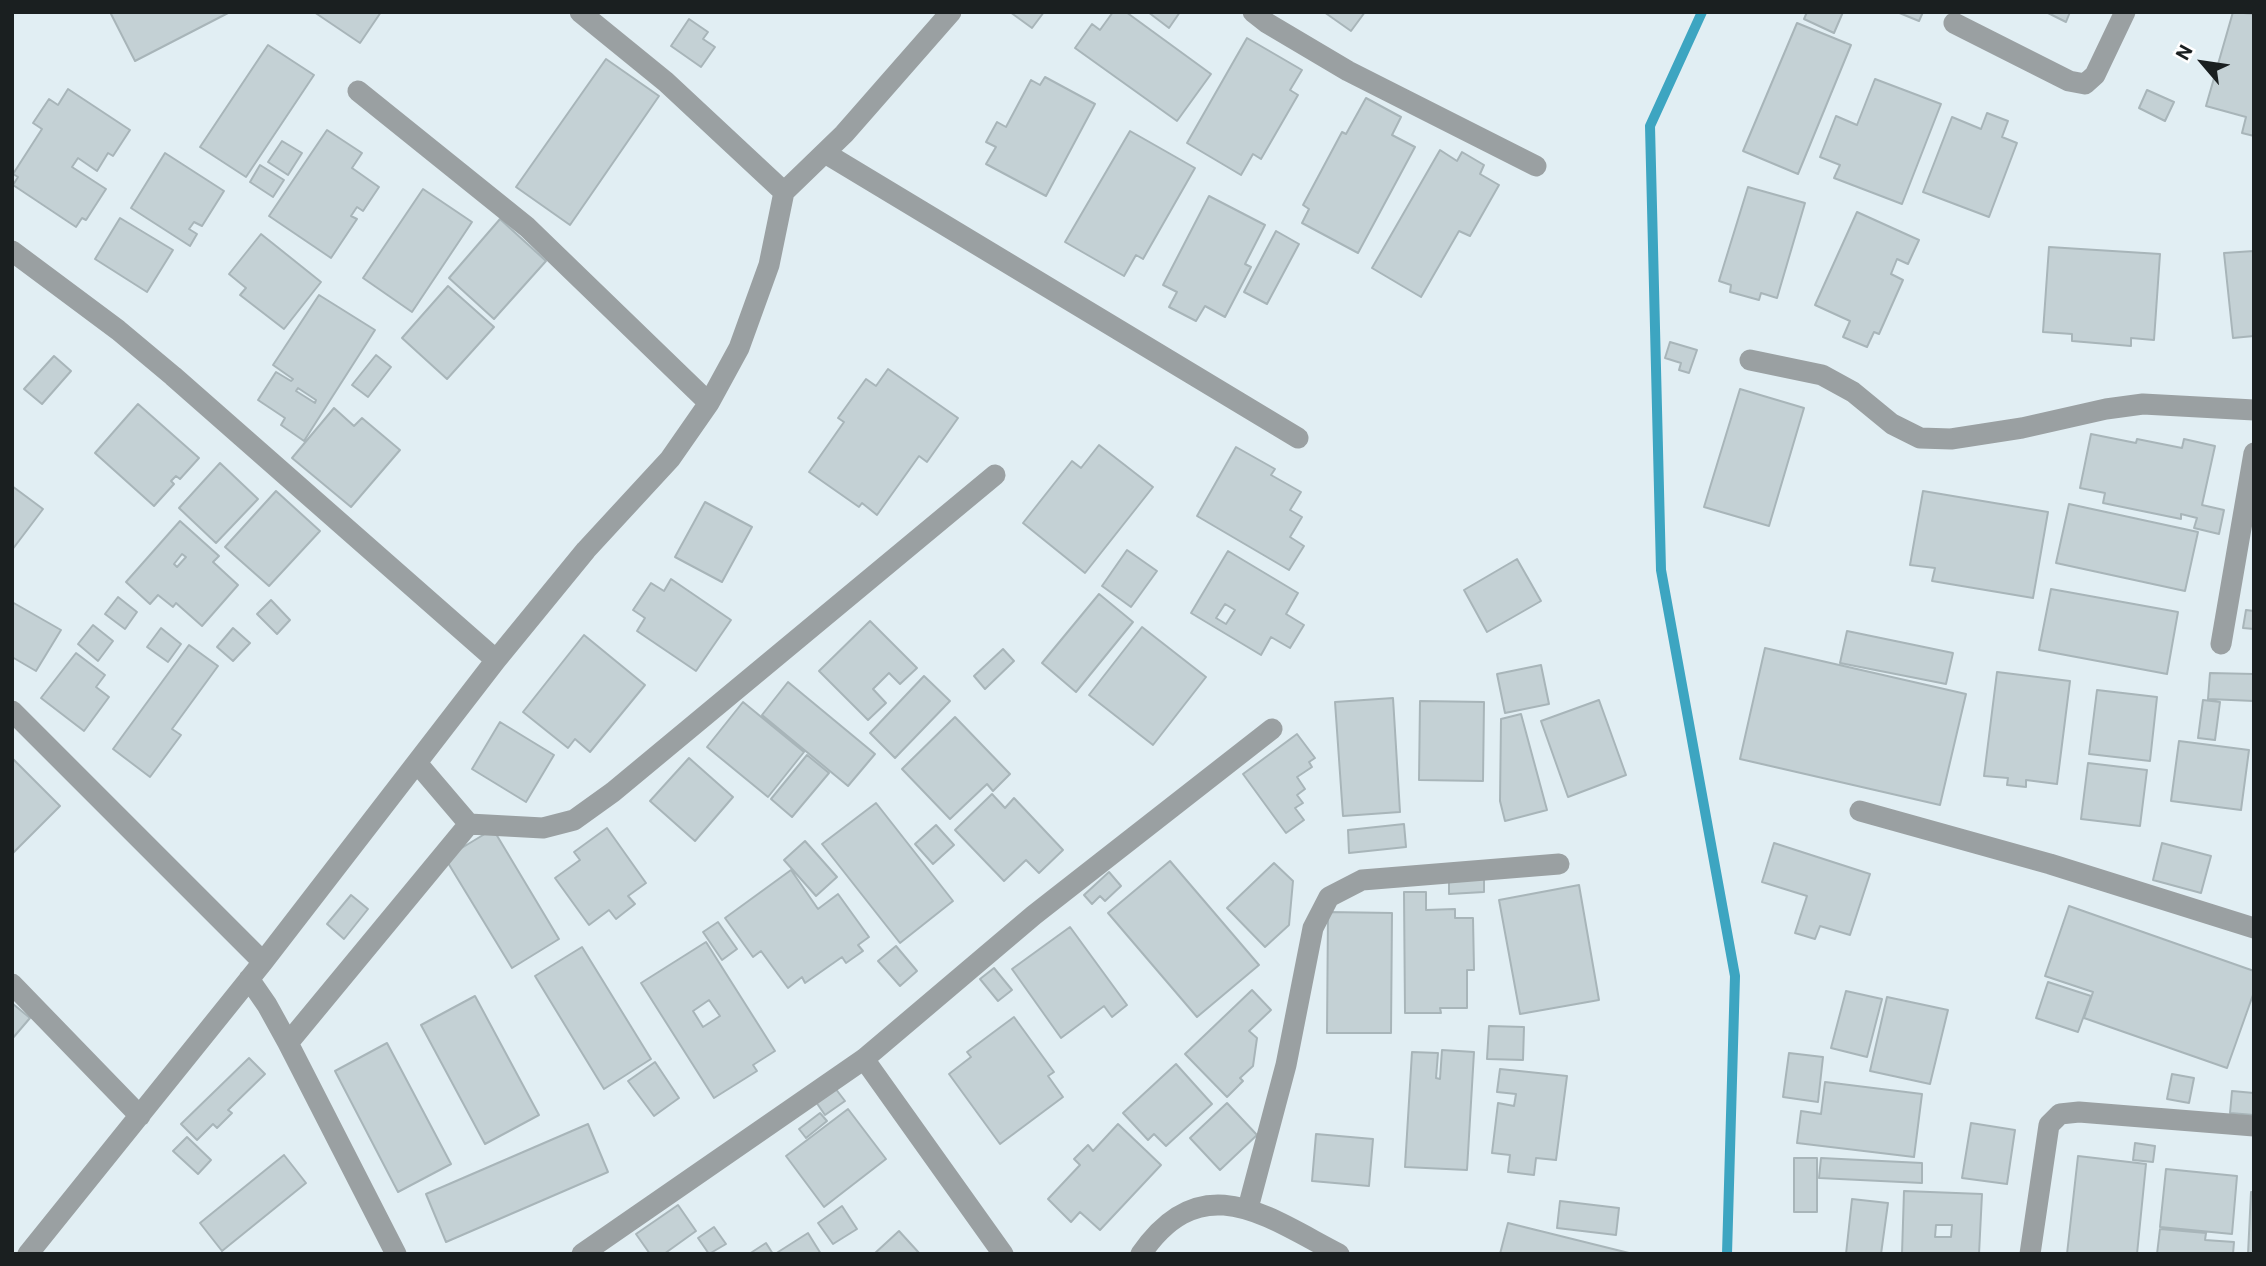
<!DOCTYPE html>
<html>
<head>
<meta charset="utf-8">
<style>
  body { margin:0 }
  #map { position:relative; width:2266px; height:1266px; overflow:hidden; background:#e1eef3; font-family:Roboto,sans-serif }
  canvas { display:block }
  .frame { position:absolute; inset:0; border:14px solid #1a1f20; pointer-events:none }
  .north { position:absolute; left:2168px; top:28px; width:70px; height:70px; -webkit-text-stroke:5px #fff; paint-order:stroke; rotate:299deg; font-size:19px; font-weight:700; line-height:28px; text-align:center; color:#1a1f20 }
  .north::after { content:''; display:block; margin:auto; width:24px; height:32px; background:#1a1f20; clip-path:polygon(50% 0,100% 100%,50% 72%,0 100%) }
</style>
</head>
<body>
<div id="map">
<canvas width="2266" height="1266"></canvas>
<div class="frame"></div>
<div class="north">N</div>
</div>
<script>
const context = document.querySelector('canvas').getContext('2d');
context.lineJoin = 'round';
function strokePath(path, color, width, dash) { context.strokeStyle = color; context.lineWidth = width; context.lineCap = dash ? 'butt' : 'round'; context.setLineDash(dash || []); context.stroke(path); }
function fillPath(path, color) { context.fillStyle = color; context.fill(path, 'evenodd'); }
strokePath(new Path2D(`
  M1702,12L1650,126L1661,570L1735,976L1727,1254`), '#3da5c1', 10);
const building = new Path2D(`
  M110,12H230L135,61Z
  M314,12H381L360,43Z
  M1010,12H1044L1032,28Z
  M1113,12H1126L1211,74L1177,121L1075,48L1092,24L1100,30Z
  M1148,12H1180L1169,28Z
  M1324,12H1365L1351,31Z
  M1807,12H1843L1834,33L1804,19Z
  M1897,12H1923L1919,21Z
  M2046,12H2070L2066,22Z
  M2233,12L2254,14V136L2242,133L2246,117L2206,106Z
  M689,19L708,32L703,39L715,47L701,67L671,46Z
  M1797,23L1851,45L1798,174L1743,151Z
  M1247,38L1302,70L1290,90L1298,95L1261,159L1253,154L1241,175L1187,143Z
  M268,45L314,75L246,177L200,147Z
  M606,59L659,96L570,225L516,187Z
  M1045,77L1095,104L1046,196L986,164L996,147L986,142L997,122L1006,127L1031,80L1040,85Z
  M1875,79L1941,104L1902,204L1834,178L1840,165L1820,157L1836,116L1857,125Z
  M68,89L130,130L113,156L108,153L97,171L78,158L72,167L106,189L86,220L82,218L76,227L13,185L18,177L13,174L42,129L33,123L49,99L58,105Z
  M2147,90L2174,102L2165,121L2139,108Z
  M1366,98L1401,117L1392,135L1415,147L1358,253L1302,223L1309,209L1303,205L1342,132L1346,134Z
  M1987,113L2008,121L2002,137L2017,143L1989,217L1923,192L1952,117L1981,129Z
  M327,130L362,153L352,168L379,187L363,211L357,207L351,216L357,219L331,258L269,216Z
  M1130,131L1195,168L1143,259L1136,255L1124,276L1065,242Z
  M282,141L302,153L288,175L268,162Z
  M1440,150L1457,161L1462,152L1484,165L1480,174L1499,185L1470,236L1459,231L1421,297L1372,268Z
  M165,153L224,191L202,226L194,222L189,229L197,234L190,246L131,208Z
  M260,165L284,180L273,197L250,182Z
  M1748,187L1805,203L1777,298L1761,293L1759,300L1730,292L1731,285L1719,281Z
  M423,189L472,222L412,312L363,278Z
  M1209,196L1265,225L1245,264L1251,267L1225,317L1205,306L1196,321L1169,307L1177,292L1163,285Z
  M1857,212L1919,240L1908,264L1897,259L1891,274L1903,280L1879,334L1874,332L1867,347L1843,337L1850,321L1815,305Z
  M120,218L173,250L147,292L95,259Z
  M500,219L546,261L494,319L449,278Z
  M1276,231L1299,244L1267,304L1244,292Z
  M261,234L321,282L284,329L240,295L246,288L229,274Z
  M2049,247L2160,254L2154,340L2131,338V346L2072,341V334L2043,332Z
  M2254,251V336L2233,338L2224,253Z
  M448,286L494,327L447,379L402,338Z
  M319,295L375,330L304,441L281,425L285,418L258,400L276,372L291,381L293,379L273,365ZM298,388L316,400L315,403L296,391Z
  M1670,342L1697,350L1689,373L1679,370L1681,363L1665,358Z
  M376,355L391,367L368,397L352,385Z
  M54,356L71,371L42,404L24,389Z
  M888,369L958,418L927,462L919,456L877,515L862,503L859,507L809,472L844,422L838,418L866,379L876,386Z
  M1740,389L1804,408L1769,526L1704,507Z
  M138,404L199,458L180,479L176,476L171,481L174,484L154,506L95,453Z
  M334,408L354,426L362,418L400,450L351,507L292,458Z
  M2091,434L2136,443L2137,439L2182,448L2184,439L2215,446L2202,505L2224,510L2219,534L2194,528L2197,518L2181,514V519L2103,503L2105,493L2080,488Z
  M1099,445L1153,487L1085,573L1023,523L1072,461L1081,468Z
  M1236,447L1275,469L1271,475L1301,492L1290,510L1302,517L1290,537L1304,546L1289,570L1197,516Z
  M220,463L258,499L216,543L179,508Z
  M12,486L43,509L12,550Z
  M276,491L320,531L269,586L225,547Z
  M1923,491L2048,512L2033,598L1932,581L1935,568L1910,565Z
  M705,502L752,527L722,582L675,557Z
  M2069,504L2198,532L2185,591L2056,563Z
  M180,521L219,556L213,562L238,585L202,626L176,603L173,607L158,595L150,604L126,582ZM182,554L186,557L177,567L174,564Z
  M1127,550L1157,571L1131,607L1102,586Z
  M1228,551L1298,593L1286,614L1304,625L1290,648L1271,637L1261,655L1191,613ZM1225,604L1235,610L1226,624L1216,618Z
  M1517,559L1541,601L1487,632L1464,590Z
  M671,579L731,620L696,671L637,631L645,618L633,610L651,583L664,591Z
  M2051,589L2178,612L2167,674L2039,650Z
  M1099,594L1133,622L1076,692L1042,663Z
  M118,597L137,612L125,629L105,614Z
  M271,600L290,620L277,634L257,614Z
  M12,602L61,630L36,671L12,657Z
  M2246,610L2254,611V629L2243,628Z
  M870,621L917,668L900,684L889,673L873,689L886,703L868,720L819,671Z
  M93,625L113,641L98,661L78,644Z
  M1142,627L1206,677L1153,745L1089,695Z
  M161,628L181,644L168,662L147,647Z
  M233,628L250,643L233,661L217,647Z
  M1847,631L1953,653L1946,684L1840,663Z
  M584,635L645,685L590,752L575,739L568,748L523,712Z
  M189,645L218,666L172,729L181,735L150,777L113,749Z
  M1765,648L1966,694L1940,805L1740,759Z
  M1003,649L1014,661L985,689L974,676Z
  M76,653L105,675L96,687L109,697L84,731L41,698Z
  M1541,665L1549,704L1505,713L1497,674Z
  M1997,672L2070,681L2057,784L2026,780V787L2007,785L2008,778L1984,776Z
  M2210,673L2254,674V701L2208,699Z
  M924,676L950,701L895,758L870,733Z
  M788,682L875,754L848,786L762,715Z
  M2097,690L2157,697L2150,761L2089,754Z
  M1393,698L1400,812L1343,816L1335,702Z
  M1599,700L1626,775L1568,797L1541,721Z
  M2203,700L2220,702L2215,740L2198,738Z
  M1420,701L1484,702L1483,781L1419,780Z
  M743,702L804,752L768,797L707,747Z
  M1521,714L1547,810L1505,821L1500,801L1501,719Z
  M955,717L1010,774L993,791L987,784L950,819L902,769Z
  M500,722L554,755L526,802L472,769Z
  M1297,734L1315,758L1309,762L1312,767L1297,777L1305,789L1297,795L1303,803L1295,808L1304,820L1286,833L1243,774Z
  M2179,741L2249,750L2241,810L2171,801Z
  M807,755L829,773L792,817L771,799Z
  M12,758L60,806L12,854Z
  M689,758L733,797L695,841L650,801Z
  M2088,763L2147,770L2140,826L2081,819Z
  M992,794L1005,808L1014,798L1063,850L1039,873L1026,860L1004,881L955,830Z
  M876,803L953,901L900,943L822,844Z
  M1404,824L1406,847L1349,853L1348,830Z
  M936,825L954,845L933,864L915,844Z
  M607,828L646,883L628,896L635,904L616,919L609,910L589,925L555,878L580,860L574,852Z
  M493,829L559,939L512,968L445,858Z
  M805,841L837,877L816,896L784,860Z
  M1774,843L1870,874L1850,935L1820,926L1815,939L1795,933L1807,896L1762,882Z
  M2162,843L2211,856L2201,893L2153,880Z
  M1170,861L1259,965L1197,1017L1108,913Z
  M1274,863L1293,881L1289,925L1265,947L1227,908Z
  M791,870L818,909L838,894L869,937L858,945L863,951L846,963L842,957L805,983L802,977L788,988L761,951L753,957L725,918Z
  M1109,872L1121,886L1105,901L1100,896L1092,904L1084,895Z
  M1484,874V892L1449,894V875Z
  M1579,885L1599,1000L1520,1014L1499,900Z
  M1404,892H1426V910L1455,909V918H1473L1474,970H1467V1008H1440L1441,1013H1405Z
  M351,895L368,909L344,939L327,924Z
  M2069,906L2254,971V992L2227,1068L2084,1018L2093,992L2045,976Z
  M1328,912L1392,913L1391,1033H1327Z
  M718,922L737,949L722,960L703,932Z
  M1070,927L1127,1005L1112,1017L1104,1006L1061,1038L1012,969Z
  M706,942L775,1051L753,1065L757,1071L714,1098L641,983ZM709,1000L720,1016L703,1027L693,1011Z
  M896,946L917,971L900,986L878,961Z
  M582,947L651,1059L604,1089L535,976Z
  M994,968L1012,990L998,1001L980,979Z
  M2048,982L2091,996L2078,1032L2036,1018Z
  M1252,990L1271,1010L1249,1031L1257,1038L1253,1066L1240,1078L1243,1081L1227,1097L1185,1054Z
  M1846,991L1882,999L1867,1057L1831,1048Z
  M475,996L539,1115L485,1144L421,1025Z
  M1887,997L1948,1010L1930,1084L1870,1071Z
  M13,1004L30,1018L12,1039V1005Z
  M1014,1017L1054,1072L1048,1076L1063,1097L1000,1144L949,1074L971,1057L967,1052Z
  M1489,1026L1524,1027L1523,1060L1487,1059Z
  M387,1043L451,1164L398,1192L335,1071Z
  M1442,1050L1474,1052L1467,1170L1405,1167L1412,1052L1438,1053L1436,1078L1440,1079Z
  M1789,1053L1823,1057L1818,1102L1783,1097Z
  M249,1058L265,1074L228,1110L232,1113L217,1128L213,1124L197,1140L181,1124Z
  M655,1062L679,1098L654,1116L628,1081Z
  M1176,1064L1212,1104L1166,1146L1154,1134L1148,1140L1123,1113Z
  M1500,1069L1567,1076L1556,1160L1536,1158L1534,1175L1508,1172L1510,1155L1492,1153L1498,1103L1514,1106L1516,1094L1497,1092Z
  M2172,1074L2194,1078L2189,1103L2167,1099Z
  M1825,1082L1922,1094L1914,1157L1797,1143L1801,1111L1821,1114Z
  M835,1088L845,1101L825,1115L816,1102Z
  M2232,1091L2254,1093V1115L2230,1113Z
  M1227,1103L1257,1135L1220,1170L1190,1138Z
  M848,1109L886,1159L824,1207L786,1156Z
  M820,1113L827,1121L806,1138L799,1129Z
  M1971,1123L2015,1130L2007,1184L1962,1178Z
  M588,1124L608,1172L446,1242L426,1194Z
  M1118,1124L1161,1165L1100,1230L1080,1212L1071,1222L1048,1199L1080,1165L1074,1159L1088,1145L1093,1151Z
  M1316,1134L1373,1139L1369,1186L1312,1181Z
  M187,1137L211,1160L198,1174L173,1151Z
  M2135,1143L2155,1146L2153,1162L2133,1160Z
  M284,1155L306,1183L222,1251L200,1223Z
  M2078,1156L2146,1164L2137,1254H2067Z
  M1794,1158H1817V1212H1794Z
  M1821,1158L1922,1163V1183L1819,1178Z
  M2166,1169L2237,1176L2232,1234L2160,1227Z
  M1904,1191L1982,1194L1979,1254H1902ZM1936,1225H1952L1951,1237H1935Z
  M2251,1192H2254V1254H2248Z
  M1852,1199L1888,1203L1881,1254H1846Z
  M1560,1201L1619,1208L1616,1235L1557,1228Z
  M678,1205L696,1231L664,1254H650L636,1234Z
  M842,1206L857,1229L833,1244L818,1223Z
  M1508,1223L1629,1253L1500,1254Z
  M714,1227L726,1244L709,1254L698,1238Z
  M2160,1229L2206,1233L2205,1240L2234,1242L2233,1254H2157Z
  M899,1231L920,1254H874Z
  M808,1233L821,1254H775Z
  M766,1243L773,1254H749Z`);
fillPath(building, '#c4d1d5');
strokePath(building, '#a8b5b9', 2);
strokePath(new Path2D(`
  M580,12L666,82L784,192
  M1253,12L1267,23L1348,71L1536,166
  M1954,23L2069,81L2085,84L2095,75L2125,12
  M358,91L527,227L709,403
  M825,153L1298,438
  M12,251L118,330L173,376L496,660
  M1750,360L1822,375L1853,392L1892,424L1920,438L1951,439L2022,428L2106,409L2143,404L2254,410
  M2221,644L2254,453
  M12,711L263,962
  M417,763L469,824
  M1860,811L2050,864L2254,928
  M249,979L267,1005L288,1043L396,1254
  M12,984L140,1116
  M288,1043L469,824L543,828L574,820L613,792L995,475
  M864,1059L1003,1254
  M1248,1208L1286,1065L1313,928L1329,897L1362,880L1559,864
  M28,1254L263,962L496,660L586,550L670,459L709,403L739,348L769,265L784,192L844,134L951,12
  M582,1254L864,1059L1034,915L1272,729
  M1141,1254C1202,1165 1267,1217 1339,1254
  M2030,1254L2049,1125L2060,1114L2079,1112L2254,1126`), '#9aa0a2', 21);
</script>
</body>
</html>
